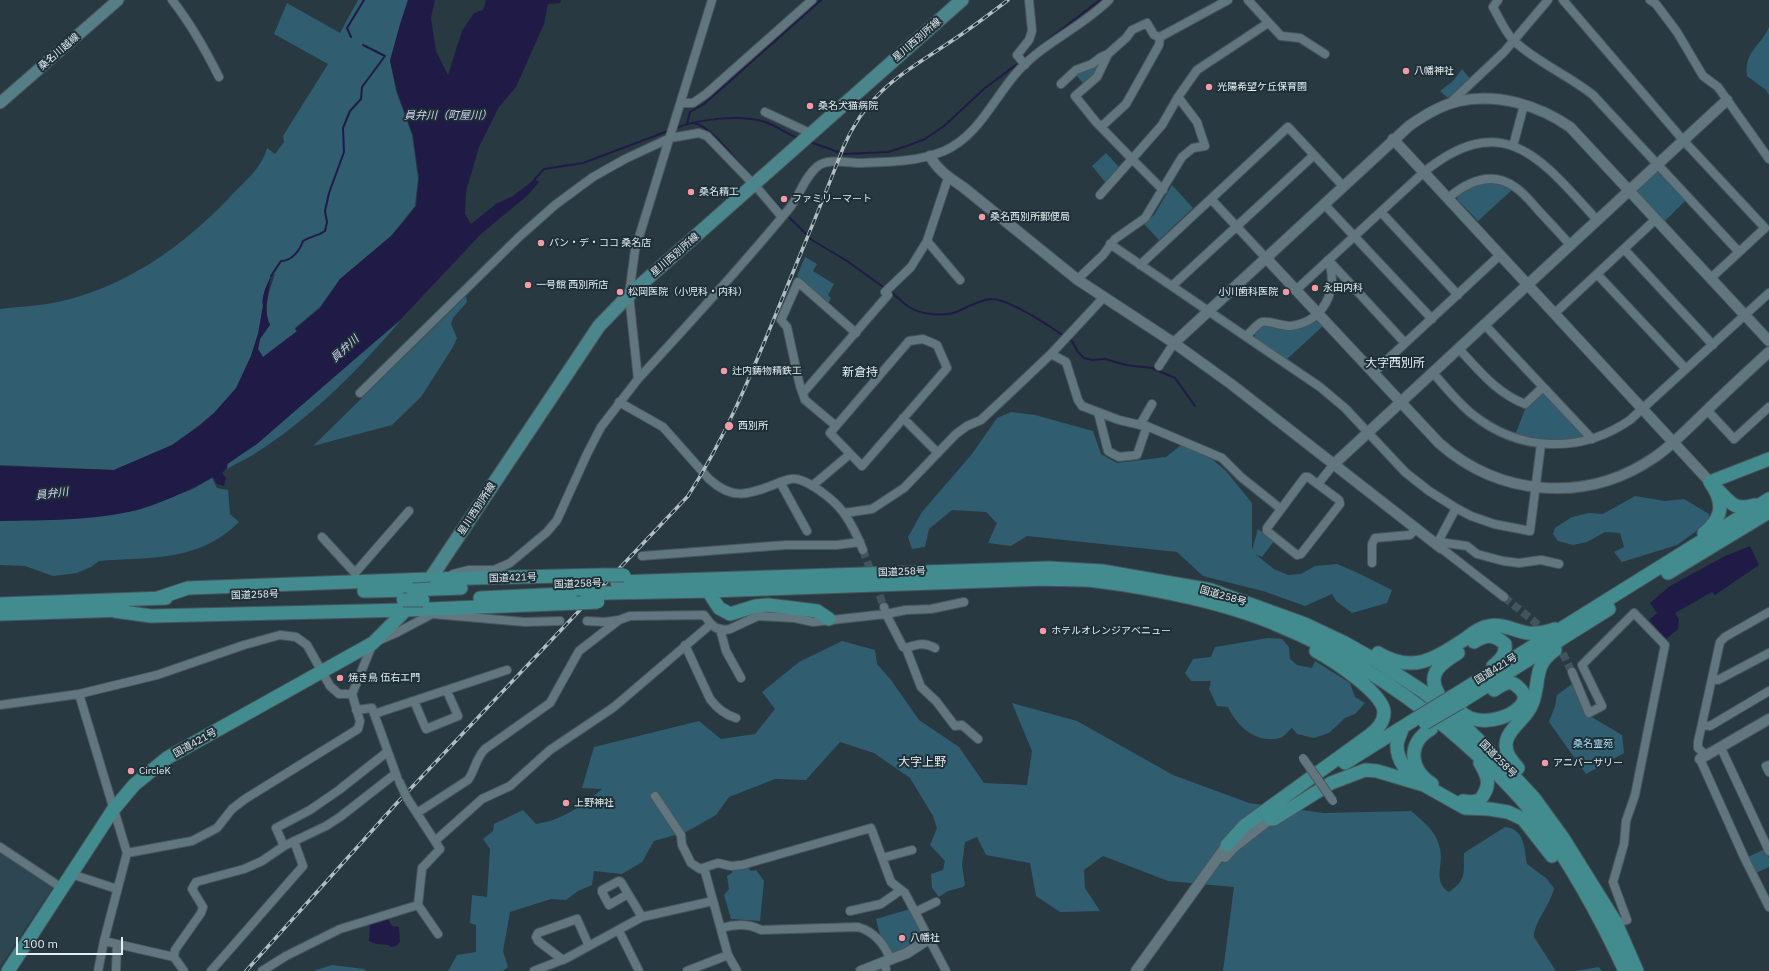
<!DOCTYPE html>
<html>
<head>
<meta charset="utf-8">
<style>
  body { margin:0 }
  #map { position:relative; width:1769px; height:971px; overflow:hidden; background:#283942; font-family:"IBM Plex Sans",sans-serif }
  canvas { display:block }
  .scale { position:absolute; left:16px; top:937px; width:107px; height:18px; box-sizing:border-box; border:2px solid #e5f0f5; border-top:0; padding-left:5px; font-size:12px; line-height:14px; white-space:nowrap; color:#e5f0f5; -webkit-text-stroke:3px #1e2f37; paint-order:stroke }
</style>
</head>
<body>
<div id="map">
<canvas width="1769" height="971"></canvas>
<div class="scale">100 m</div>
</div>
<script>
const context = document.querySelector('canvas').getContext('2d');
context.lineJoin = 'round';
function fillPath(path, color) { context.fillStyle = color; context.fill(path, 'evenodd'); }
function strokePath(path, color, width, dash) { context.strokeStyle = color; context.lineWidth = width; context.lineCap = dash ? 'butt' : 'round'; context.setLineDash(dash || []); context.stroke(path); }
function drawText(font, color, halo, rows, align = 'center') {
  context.font = font + ' "IBM Plex Sans","Noto Sans JP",sans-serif'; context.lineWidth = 4; context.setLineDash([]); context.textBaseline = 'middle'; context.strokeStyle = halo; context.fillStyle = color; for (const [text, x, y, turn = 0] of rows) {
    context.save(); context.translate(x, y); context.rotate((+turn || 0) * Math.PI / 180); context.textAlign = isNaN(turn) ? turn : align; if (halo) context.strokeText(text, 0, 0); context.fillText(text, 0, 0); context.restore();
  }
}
fillPath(new Path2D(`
  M0,850L54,886L0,967Z`), '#2d4651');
fillPath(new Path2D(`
  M358,0H408L390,60L396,91L412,135L418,178L415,206L391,236L340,279L320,307L295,328L297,332L263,357L258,349L260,339L270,324C262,310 270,289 275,274L272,275C267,284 261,296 263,306L258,334L251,356L237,388L214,413L198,426L172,445L114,470L0,465V309C22,306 45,306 66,300C130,284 184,245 229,198C243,183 262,168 267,148L275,154L284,142L283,136L328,64L274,34L287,3L340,33Z
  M1769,27V95L1766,90L1747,76C1744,51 1761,46 1769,27Z
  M1101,61L1094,75L1084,84L1075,74Z
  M1462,69L1471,80L1448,98L1440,91L1453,81Z
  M1106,153L1119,167L1106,183L1092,166Z
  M1657,170H1660L1687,199L1664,222L1638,193V188Z
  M1487,182L1503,184L1513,189L1478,221L1457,199V195L1464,189Z
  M1172,185L1193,208L1159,240L1144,224L1154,215Z
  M805,257L817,264L813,271L834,284L828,295L831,298L827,306L797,276Z
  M466,296L467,302L453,318L451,324L457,338L453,347L421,397L392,425L313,446Z
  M401,320C360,368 315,414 262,449C251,457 239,462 227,469L228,464L257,443L321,387Z
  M1313,321H1318L1323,326L1286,360L1255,339V334L1263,326L1289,329Z
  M1541,393H1545L1583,433L1581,439L1540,441L1515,435L1526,407Z
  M1011,412L1035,415L1093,431L1101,454L1117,463L1166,457L1181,445L1212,459L1226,471L1252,503V550L1258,529L1274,541L1262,557L1255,554L1274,569L1288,575L1301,574L1315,566L1337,564L1356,572L1392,590L1387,603L1352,613L1336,601L1332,594L1305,606L1263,591L1203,576L1177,552L1027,536L1011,546L988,543L997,523L986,512L952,510L929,529L925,547L912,549L908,537L922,512L972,454L997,418Z
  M212,478L217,488L228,490L230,514L239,522C199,562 151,557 99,561L91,567L77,573L53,576L25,566L0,565V521L81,518L138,510L193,489Z
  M1635,496L1665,501L1684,499L1709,514V522L1677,545L1622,562L1614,552L1624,547L1620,533L1605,532L1587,542L1573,545L1558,541L1553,534L1555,528L1572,517L1589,513L1603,514Z
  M1268,638L1282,639L1289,647L1290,659L1297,665L1312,668L1315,661L1350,683L1355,697L1365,703L1355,714L1345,718L1329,733L1314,738L1297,734L1292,728C1288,731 1284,737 1280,738C1257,744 1237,727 1228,707L1217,706L1209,689L1211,681H1191L1185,673L1193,659L1211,657L1215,647Z
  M842,641L875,650L877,664L891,680L919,720L959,747L984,783L1027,785L1032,751L1012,703L1077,721L1173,775L1249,803L1324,813L1411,811C1424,822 1437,832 1440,849C1444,865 1432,881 1449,892C1468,879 1463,872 1464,853L1505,827C1525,829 1524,848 1527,864L1546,878L1554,888C1551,904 1533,924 1534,937L1556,971H1223L1234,887L1168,881L1103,856L1084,870L1085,888L1100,911L1060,912L1036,896L1030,863L986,855L977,837L965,842L962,865L965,885L963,887L948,891L939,897L932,888L931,874L943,870L945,861L930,845L937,828L933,816L910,778L874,753L840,742L806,780L775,779L729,797L716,815L686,832L654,841L642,862L622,874L594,871L592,885L578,891L566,900L551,899L510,912L503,951L508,967L503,971H448L457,955L476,952V925L470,923L472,895L487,897L490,849L483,839L493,831L494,824L523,810L536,824C561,821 583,805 602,789L582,788L594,747L699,721L721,739L755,734L775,709L762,692L799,662Z
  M1572,684L1585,713L1622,735L1624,753L1586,774L1549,722L1555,706L1557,695Z
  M1765,849L1769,858V867L1756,873L1748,857Z
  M747,867L751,871L756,870L764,881L760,921L731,919L724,895L729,889L727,876L732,873V868Z
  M910,909L924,934L923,937L894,954C882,947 879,932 876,919Z
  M332,965L364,969L367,971H313Z
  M1599,967L1602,971H1575Z`), '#315d70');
fillPath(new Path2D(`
  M408,0H435L431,18L436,51L448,75L462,31L474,13L483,10L486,0H561L560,3L548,4L544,24L516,87L499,107L479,147L466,191L465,214L471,224L496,204L513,196L535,179L539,182L528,195L481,234L400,320L257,444L227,464V468L222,473L226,478L224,486L217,484L213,477C192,489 160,504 137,510C93,521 45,520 0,521V466L114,470L172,445L198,427L214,413L236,388L251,356L258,334L263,306C261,297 267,284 271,276C269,291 263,311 270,325L260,339L258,349L263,357L297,331L295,329L320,308L340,279L391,236L405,220L416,206L419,178L413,135L397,91L390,61L400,24Z
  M1750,546L1759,565L1715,595L1712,592L1675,613L1679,619L1678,629L1666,639L1649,620L1657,613L1650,603L1670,586L1725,556Z
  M387,917L392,926L399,927L400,942L396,946L390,947L389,945L376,944L369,941L370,923Z`), '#201b46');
strokePath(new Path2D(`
  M351,37L347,28L364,0
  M1023,59L1100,0
  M694,123C711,126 733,157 745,170
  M687,124L690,112L704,104L821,0
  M676,128C699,119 741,114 765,122C777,126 787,134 798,138
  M810,142L844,154L888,152L907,146L925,139L944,126L985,88L1020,62
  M534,180L544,169L583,163L668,131
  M767,193L784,212
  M787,215L812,240L847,261L886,289
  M271,276L281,261C292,261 300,250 303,241C311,236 318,236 325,231L327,222L325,211L329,193L344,152L343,128L350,111L361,99L362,87L385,56L363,45
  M890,291C896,296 902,302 909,307C922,315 945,317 959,311C969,306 980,300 991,299C1010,299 1048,325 1064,336
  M1068,338L1072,341L1078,352L1084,358L1092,360L1105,359L1126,365L1152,368L1175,378L1195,406`), '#201b46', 2);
strokePath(new Path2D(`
  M863,550L884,607
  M1504,597L1547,632
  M1556,643L1562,652L1572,672`), '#44545d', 8, [8, 4]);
const minor = new Path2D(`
  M172,0C191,24 205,49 219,77
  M1248,0L1281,36L1300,38L1325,54
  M1498,0L1493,7C1499,18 1505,32 1514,41C1538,63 1568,75 1593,95L1739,252
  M1563,0L1683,140L1765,228L1711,278
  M1650,0L1656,4L1677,32L1703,76L1718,87L1769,159
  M1025,65L1017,55L1029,40L1032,31L1029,0
  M1061,84L1076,70L1092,64L1101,57L1108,54
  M1451,102L1504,52L1548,0
  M681,103H693L706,94L812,0
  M765,112L810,133
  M1101,127L1126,104L1159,45L1160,37L1228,0
  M1513,146L1524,105
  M1163,190L1132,159L1162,125L1178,97L1197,70L1268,23
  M1100,195L1132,159L1096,122L1075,96L1097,77L1108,54L1126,38L1132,30L1147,23L1154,35L1160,37
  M1448,198C1467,182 1491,170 1515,187C1524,193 1531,202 1539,211C1549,222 1560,233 1570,245
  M1211,199L1266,258
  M1324,204L1432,319
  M1381,212L1458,295
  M927,241L960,280
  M1110,244L1320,387L1345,408L1405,472L1429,491L1456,508L1471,516L1494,524L1530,531L1541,444
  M1624,249L1713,345
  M1332,264L1405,343
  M1140,265L1288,127L1343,186
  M1597,274L1686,369
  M1078,280L1082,275L1103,255L1115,239L1145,218L1182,157L1193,148L1205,146L1197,122L1178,97
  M1172,286L1314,155
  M1296,290L1424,172C1505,107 1542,160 1597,220
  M885,292L911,267L927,241L948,178
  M1555,313L1656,219
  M1484,324L1592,439
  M1246,336C1251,332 1257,324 1262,322C1267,320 1282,326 1290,326C1323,323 1340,289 1328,260
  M923,339L937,345L947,368L862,466L830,433L909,341Z
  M1458,348C1478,369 1496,393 1525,404L1543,387
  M1051,354L1066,362L1078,400L1082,406L1119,420L1149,427L1222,458L1241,477L1281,509
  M1159,366L1174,343
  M1432,372C1445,386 1457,402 1472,414C1519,452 1581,454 1630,420L1769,293
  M1373,373L1500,255
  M638,379L629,295L635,250L712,0
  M360,393L519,237L555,205L593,177L625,159L670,138L699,133L707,136L759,190L782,217
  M803,393L888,295
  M619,402L663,427L709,479C732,500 747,495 773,485C779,483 785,480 791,479C805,476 835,501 843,512C851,523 858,537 863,550
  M1707,410L1734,439L1769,407
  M1098,412L1108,451L1119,457L1137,455L1147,426
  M903,418L938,453
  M1140,425L1152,404
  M836,426L805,400L800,386L787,327L781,320L798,282L856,333
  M1305,477H1308L1339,500L1340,504L1301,554L1297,555L1267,531V528Z
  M780,482L807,531
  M1318,484L1334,464
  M812,486L850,454
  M844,513L872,509L904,488L956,434L967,426L981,420L1012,391L1051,354L1104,297
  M322,537L355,573
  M1439,542L1467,546L1477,554L1503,561L1519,563L1541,560L1559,564
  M1437,544L1456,508
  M1441,548L1504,597
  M642,556L786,545H837L860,542
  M1372,563V544L1375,538L1410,535L1417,528
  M453,574L469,570H494L510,563L547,532L557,520L587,454L601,427L638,379C689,324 740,268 788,210C800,196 804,177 818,166C829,158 847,163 859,163C887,162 918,162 944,151C979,136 994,97 1019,70C1045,42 1082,27 1109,0
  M355,583V573L409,511
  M964,602L931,609L906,610L886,614L903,647L906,648L921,687L936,701L955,726L962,725L978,739
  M587,621L605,622L619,620L630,616L704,615L711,624
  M720,629L726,651L741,678
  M685,645L710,699C716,707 726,715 736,718
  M906,648C918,644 924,642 935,648
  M1572,672L1589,713L1602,706L1582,665L1634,613L1665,645L1635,795L1626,821L1624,844L1613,882L1627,920L1616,923
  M1712,679L1718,680L1769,653
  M79,694L127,853L104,941L98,971
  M414,701L426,729L458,716L447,691
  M0,705L79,694L157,675L244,645L280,635L296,637L307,645L330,686L339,694H352
  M356,710L372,708L397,777
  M374,714L507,670
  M1702,725L1710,726L1769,691
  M1721,748L1769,851
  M1707,756L1698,748V742L1720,642L1725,637L1769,612
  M1700,759L1744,857L1769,907
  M1769,765L1766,766L1769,772
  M655,796L681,835L682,845L691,863L700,869L718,863L731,866L742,865L871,828L891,882L905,893L946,971
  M407,798L440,849L422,868L418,905L438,934
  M417,813L468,780C475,770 476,758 485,749L550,703L579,651L619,620
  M435,841L482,799L510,786L550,750L614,707L711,624L716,628L725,630L730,629L758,616L795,618L813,622L886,614L884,607
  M284,846L276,828L310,810L339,790L387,752
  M0,847L62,888
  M127,853L192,841L217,828L232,809L245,799L358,729L360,721L352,694L373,643L396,633L432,614L525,622L560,621
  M882,858L912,850
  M704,868L728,955L737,971
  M71,874L117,889
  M628,894L609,905L602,892V890L619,881L621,882L642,917
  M850,911L881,904L901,890
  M915,912L936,902
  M722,928C735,924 749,924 761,930L858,927C875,932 884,944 891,960
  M619,931L639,971
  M104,941L174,957
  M563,960L538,941L536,937L538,933L577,919L589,946
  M885,962L886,971
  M116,971L117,944
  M184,971L174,957L175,950L201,913L203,907L192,889L196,882L244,869L262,861L284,846L326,826L340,817L395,774
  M211,971L303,866L294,841
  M262,971L286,956L340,929L418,905
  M534,971L567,958L642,917L713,901
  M687,971L728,955`);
const tertiary = new Path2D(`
  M1393,139L1710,482
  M930,156C938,171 950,178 963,187L1078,280L1174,343L1231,384L1441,548
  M1266,258L1439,443C1500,497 1587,504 1655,457C1671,446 1684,432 1698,419C1721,396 1745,374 1769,352
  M1174,343L1409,126C1423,116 1441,105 1459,101C1498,93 1538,105 1570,127L1769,341
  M1334,464L1727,100
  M1700,759L1769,719
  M1225,857L1234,847L1270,819
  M861,971L907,953L929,939
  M1136,971L1227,845`);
const secondary = new Path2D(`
  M0,103L118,0`);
const primary = new Path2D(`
  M430,579L599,326L629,295L962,0`);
const trunk = new Path2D(`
  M1710,482L1769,459
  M1717,489C1731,503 1734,511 1755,505
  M1704,533C1724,517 1724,502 1710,482
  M1668,573L1769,512
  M617,582L1049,568L1102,571L1211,590L1305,624L1343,642L1375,660L1424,692L1463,725L1494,755L1534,798L1563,838L1616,923L1637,971
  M431,589L461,588
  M364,591L413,590
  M708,591L719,608L730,614L756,606L768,605L817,611L829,619
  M606,593L708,591L1043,579C1061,580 1078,579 1096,581C1153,588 1227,603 1280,626C1341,651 1397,687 1448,729C1481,757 1514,788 1540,822C1573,868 1601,919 1625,971
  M158,598L188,588L430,579L603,575
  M480,598L586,593
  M0,604L166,598
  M115,611L151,616L406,610L577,603
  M0,614L124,610
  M1474,642C1486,634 1494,634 1505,644C1506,655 1501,659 1493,666
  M1378,653C1413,674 1434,659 1465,639C1472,634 1480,627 1489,626C1503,623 1514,631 1528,633C1537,634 1546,632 1555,629
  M1438,693C1426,673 1442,663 1458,653
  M1453,696L1769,499
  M1449,701C1455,707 1463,715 1470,718C1481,722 1490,721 1500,718C1513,714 1535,701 1518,687C1515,684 1512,682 1507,683C1503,684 1497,688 1494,690
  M1461,702L1609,609
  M1403,727C1401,733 1397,740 1397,746C1397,760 1407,773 1418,781
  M1431,729C1407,743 1409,769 1432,784
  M1345,763L1417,718
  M1518,768C1511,760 1503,751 1507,739C1512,725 1527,718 1532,704C1541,682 1532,666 1555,650
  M1463,801L1471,802L1480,800C1491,786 1489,778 1480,763
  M1270,819H1274L1331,783L1365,770L1377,771L1424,785L1465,808L1489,809L1508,812L1523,819L1552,856
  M1227,845L1244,826L1370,735C1377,729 1384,723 1384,712C1383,693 1333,660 1316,651
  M8,971L113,810L134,785L167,758L373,643L406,610L430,579`);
strokePath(minor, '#47565d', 10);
strokePath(tertiary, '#47565d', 12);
strokePath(secondary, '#47565d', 13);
strokePath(primary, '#47565d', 15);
strokePath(trunk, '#47565d', 15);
strokePath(minor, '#62767f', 8);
strokePath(tertiary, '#62767f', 10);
strokePath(secondary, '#567e86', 11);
strokePath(primary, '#4a868c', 13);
strokePath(trunk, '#428c90', 13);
const rail = new Path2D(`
  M246,971L396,804L688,496C727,435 753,370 780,304C801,252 823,201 843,148C868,89 906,72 956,38C974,26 991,13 1008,0`);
strokePath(rail, '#b1bec4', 3.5);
strokePath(rail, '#1e2f37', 2, [6]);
const minorBridge = new Path2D(`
  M1303,758L1333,801
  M399,781L407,798`);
const trunkBridge = new Path2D(`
  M603,575H624
  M413,590L431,589
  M586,593H606
  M403,600H423
  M577,603L598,602
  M1417,718L1453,696
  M1425,723L1461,702`);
strokePath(minorBridge, '#47565d', 10, []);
strokePath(trunkBridge, '#47565d', 15, []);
strokePath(minorBridge, '#62767f', 8);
strokePath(trunkBridge, '#428c90', 13);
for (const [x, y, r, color] of [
  [1406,71,4,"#f39aa7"],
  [1209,87,4,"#f39aa7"],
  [810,106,4,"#f39aa7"],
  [691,192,4,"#f39aa7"],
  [784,199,4,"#f39aa7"],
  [982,217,4,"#f39aa7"],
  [541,243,4,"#f39aa7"],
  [528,285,4,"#f39aa7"],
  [1315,288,4,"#f39aa7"],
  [620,292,4,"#f39aa7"],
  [1286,292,4,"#f39aa7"],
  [724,371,4,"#f39aa7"],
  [729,426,5,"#f39aa7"],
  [1043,631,4,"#f39aa7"],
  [340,678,4,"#f39aa7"],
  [1545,763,4,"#f39aa7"],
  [131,771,4,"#f39aa7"],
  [566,803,4,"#f39aa7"],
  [902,938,4,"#f39aa7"]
]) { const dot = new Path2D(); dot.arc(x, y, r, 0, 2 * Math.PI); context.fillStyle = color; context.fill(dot); strokePath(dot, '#1e2f37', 1.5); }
drawText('10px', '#e5f0f5', '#1e2f37', [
  ["星川西別所線",917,40,-41],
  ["桑名川越線",59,52,-41],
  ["星川西別所線",675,255,-41],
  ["星川西別所線",477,509,-57],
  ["国道258号",902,572,-2],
  ["国道421号",513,578,-2],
  ["国道258号",578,584,-2],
  ["国道258号",255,595,-2],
  ["国道258号",1223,596,16],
  ["国道421号",1496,669,-32],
  ["国道421号",195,743,-29],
  ["国道258号",1498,759,45]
]);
drawText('10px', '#e5f0f5', '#1e2f37', [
  ["八幡神社",1414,71],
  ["光陽希望ケ丘保育園",1217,87],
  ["桑名犬猫病院",818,106],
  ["桑名精工",699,192],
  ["ファミリーマート",792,199],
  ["桑名西別所郵便局",990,217],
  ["パン・デ・ココ 桑名店",549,243],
  ["一号館 西別所店",536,285],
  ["永田内科",1323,288],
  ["松岡医院（小児科・内科）",628,292],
  ["小川歯科医院",1278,292,"right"],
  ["辻内鋳物精鉄工",732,371],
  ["西別所",738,426],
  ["ホテルオレンジアベニュー",1051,631],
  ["焼き鳥 伍右エ門",348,678],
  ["アニバーサリー",1553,763],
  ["CircleK",139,771],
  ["上野神社",574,803],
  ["八幡社",910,938]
], 'left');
drawText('10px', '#ace2fb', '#1e2f37', [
  ["桑名霊苑",1593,744]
]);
drawText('italic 11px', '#d3d4f3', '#1e2f37', [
  ["員弁川（町屋川）",448,116],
  ["員弁川",345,349,-43],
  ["員弁川",52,494,-7]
]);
drawText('12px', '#e5f0f5', '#1e2f37', [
  ["大字西別所",1395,364],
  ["新倉持",860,373],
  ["大字上野",922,763]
]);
</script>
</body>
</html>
